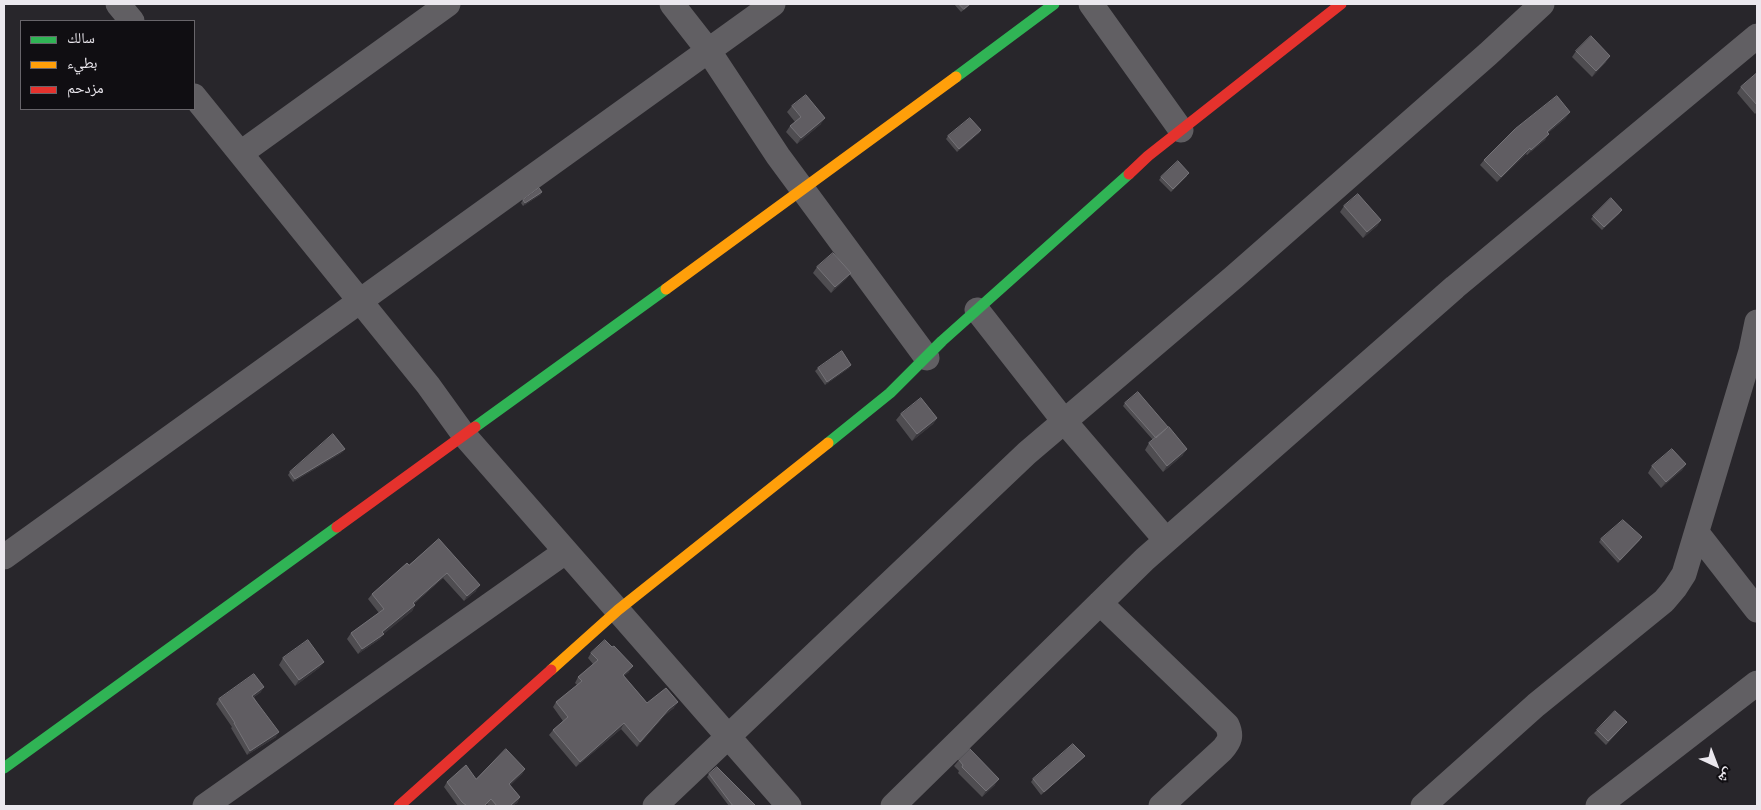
<!DOCTYPE html>
<html>
<head>
<meta charset="utf-8">
<style>
  body { margin:0 }
  #map { position:relative; width:1761px; height:810px; overflow:hidden; background:#28262b; font-family:"IBM Plex Sans","Noto Naskh Arabic",sans-serif }
  canvas { display:block }
  .frame { position:absolute; inset:0; border:5px solid #ebe8ee; pointer-events:none }
  .legend { position:absolute; left:20px; top:20px; width:175px; height:90px; box-sizing:border-box; background:#100e12; border:1px solid #68656a; margin:0; padding:6px 9px; list-style:none; font-size:15px; color:#ebe8ee }
  .legend li { display:flex; align-items:center; gap:10px; height:25px }
  .legend b { width:25px; border:1px solid #68656a }
  .north { position:absolute; left:1691px; top:740px; width:50px; height:50px; -webkit-text-stroke:4px #100e12; paint-order:stroke; rotate:137deg; font-size:14px; font-weight:700; line-height:20px; text-align:center; color:#ebe8ee }
  .north::after { content:''; display:block; margin:auto; width:18px; height:22px; background:#ebe8ee; clip-path:polygon(50% 0,100% 100%,50% 72%,0 100%) }
</style>
</head>
<body>
<div id="map">
<canvas width="1761" height="810"></canvas>
<div class="frame"></div>
<ul class="legend">
<li><b style="height:6px;background:#30b455"></b>سالك</li>
<li><b style="height:6px;background:#ff9f0a"></b>بطيء</li>
<li><b style="height:6px;background:#e5322d"></b>مزدحم</li>
</ul>
<div class="north">ش</div>
</div>
<script>
const context = document.querySelector('canvas').getContext('2d');
context.lineJoin = 'round';
function strokePath(path, color, width, dash) { context.strokeStyle = color; context.lineWidth = width; context.lineCap = dash ? 'butt' : 'round'; context.setLineDash(dash || []); context.stroke(path); }
function fillPath(path, color) { context.fillStyle = color; context.fill(path, 'evenodd'); }
strokePath(new Path2D(`
  M118,4L132,21
  M672,4L708,50L778,156L927,358
  M1091,4L1181,130
  M194,96L428,385L464,435L789,806
  M241,153L448,4
  M977,310L1064,421L1166,540
  M1697,533L1757,610
  M4,557L773,4
  M1100,603L1227,725C1232,736 1230,741 1222,750L1161,806
  M205,806L565,552
  M655,806L1027,453L1234,277L1488,54L1542,4
  M893,806L1145,559L1455,287L1757,36
  M1423,806L1536,705L1664,601L1675,588L1684,574L1751,351L1757,322
  M1598,806L1757,683`), '#615f63', 25);
strokePath(new Path2D(`
  M956,77L1054,4
  M475,427L666,289
  M828,443L890,393L942,341L1129,174
  M4,768L337,527`), '#30b455', 11);
strokePath(new Path2D(`
  M666,289L956,77
  M551,670L618,610L828,443`), '#ff9f0a', 11);
strokePath(new Path2D(`
  M1129,174L1148,156L1341,4
  M337,527L475,427
  M399,806L551,670`), '#e5322d', 11);
fillPath(new Path2D(`
  M954,4H971L961,12Z
  M1576,51L1606,62L1592,77L1572,57Z
  M1757,73V112L1755,114L1737,93L1741,87Z
  M792,106L821,124L797,144L786,132L790,126L795,122L787,112Z
  M1566,118L1548,133L1545,140L1527,155L1526,154L1497,182L1480,165L1484,160Z
  M981,130L979,133L957,152L946,139L948,136Z
  M1187,176L1171,192L1159,180L1161,177Z
  M542,192L540,195L523,206L521,203L523,200Z
  M1344,206L1381,220L1377,226L1363,238L1340,212Z
  M1620,213L1602,230L1591,219L1593,216Z
  M817,267L851,273L846,279L831,293L813,273Z
  M818,368H849L825,385L815,371Z
  M1125,403L1183,455L1163,472L1145,450L1149,443L1153,440L1123,406Z
  M901,414L937,418L933,424L912,441L896,420Z
  M343,452L293,482L288,475L290,472Z
  M1686,464L1682,470L1661,488L1648,473L1652,466Z
  M439,539L476,591L464,601L443,578L414,604L415,605L412,611L383,634L380,639L358,654L347,639L351,633L379,613L368,599L372,594L409,565Z
  M1601,539L1640,540L1618,563L1599,542Z
  M591,653L629,672L624,676L647,703L674,708L665,715L637,747L621,729L576,767L549,735L553,730L563,721L553,707L556,702L577,685L575,683L578,677L593,664L588,658Z
  M283,658L324,662L319,668L295,686L279,665Z
  M261,692L254,697L276,737L247,755L231,728L232,727L216,704L219,699Z
  M1627,722L1606,745L1594,733L1597,730Z
  M1082,759L1041,795L1031,782L1033,779Z
  M959,760L995,785L982,797L958,773L959,771L954,766Z
  M525,769L522,774L510,785L520,797L517,803L512,806H489L487,804L485,806H458L444,787L447,782L476,779Z
  M709,774L756,806H729L707,777Z`), '#4f4d51');
fillPath(new Path2D(`
  M1610,56L1606,62L1592,77L1596,71Z
  M1570,112L1566,118L1543,137L1547,132Z
  M825,118L821,124L797,144L801,138Z
  M981,130L979,133L957,152L959,149Z
  M1549,134L1545,140L1527,155L1531,150Z
  M1530,148L1526,154L1497,182L1501,177Z
  M542,192L540,195L523,206L525,203Z
  M1622,210L1620,213L1602,230L1604,227Z
  M1381,220L1377,226L1363,238L1367,232Z
  M851,273L846,279L831,293L835,287Z
  M851,365L849,368L825,385L827,382Z
  M937,418L933,424L912,441L917,434Z
  M345,449L343,452L293,482L295,479Z
  M1187,449L1183,455L1163,472L1167,466Z
  M1686,464L1682,470L1661,488L1666,482Z
  M447,573L443,578L409,608L413,603Z
  M480,585L476,591L464,601L467,596Z
  M415,605L412,611L379,638L382,632Z
  M384,634L380,639L358,654L362,649Z
  M324,662L319,668L295,686L299,680Z
  M633,666L629,672L619,680L623,675Z
  M264,687L261,692L249,700L252,696Z
  M678,702L674,708L665,715L637,747L640,742L669,709Z
  M624,723L621,729L576,767L580,762Z
  M279,732L276,737L247,755L250,751Z
  M525,769L522,774L506,790L509,784Z
  M999,779L995,785L982,797L986,791Z
  M520,797L517,803L512,806H510Z`), '#38363b');
const building = new Path2D(`
  M959,4H970L964,9Z
  M1591,36L1610,56L1596,71L1576,51Z
  M1757,73V105L1741,87Z
  M806,95L825,118L801,138L790,126L801,117L792,106Z
  M1557,96L1570,112L1547,132L1549,134L1531,150L1530,148L1501,177L1484,160L1515,129Z
  M970,118L981,130L959,149L948,136Z
  M1178,161L1189,173L1173,189L1161,177Z
  M539,188L542,192L525,203L523,200Z
  M1358,194L1381,220L1367,232L1344,206Z
  M1611,198L1622,210L1604,227L1593,216Z
  M833,253L851,273L835,287L817,267Z
  M842,351L851,365L827,382L818,368Z
  M1138,392L1168,427L1156,438L1125,403Z
  M921,398L937,418L917,434L901,414Z
  M1169,427L1187,449L1167,466L1149,443Z
  M333,434L345,449L295,479L290,472Z
  M1672,449L1686,464L1666,482L1652,466Z
  M1623,520L1642,537L1620,560L1601,539Z
  M439,539L480,585L467,596L447,573L413,603L415,605L382,632L384,634L362,649L351,633L384,609L372,594L407,563L409,565Z
  M308,640L324,662L299,680L283,658Z
  M605,640L612,647L614,646L633,666L623,675L647,703L666,688L678,702L669,709L640,742L624,723L580,762L553,730L568,717L556,702L582,681L578,677L598,660L591,653Z
  M254,674L264,687L252,696L279,732L250,751L234,723H235L219,699Z
  M1615,711L1627,722L1608,741L1597,730Z
  M1073,744L1085,756L1044,792L1033,779Z
  M506,749L525,769L509,784L520,797L510,806H497L491,799L484,806H467L462,802L447,782L466,765L476,779Z
  M970,749L999,779L986,791L962,767L963,765L959,760Z
  M717,767L756,806H733L709,774Z`);
fillPath(building, '#605d62');
strokePath(building, '#757378', 1);
</script>
</body>
</html>
